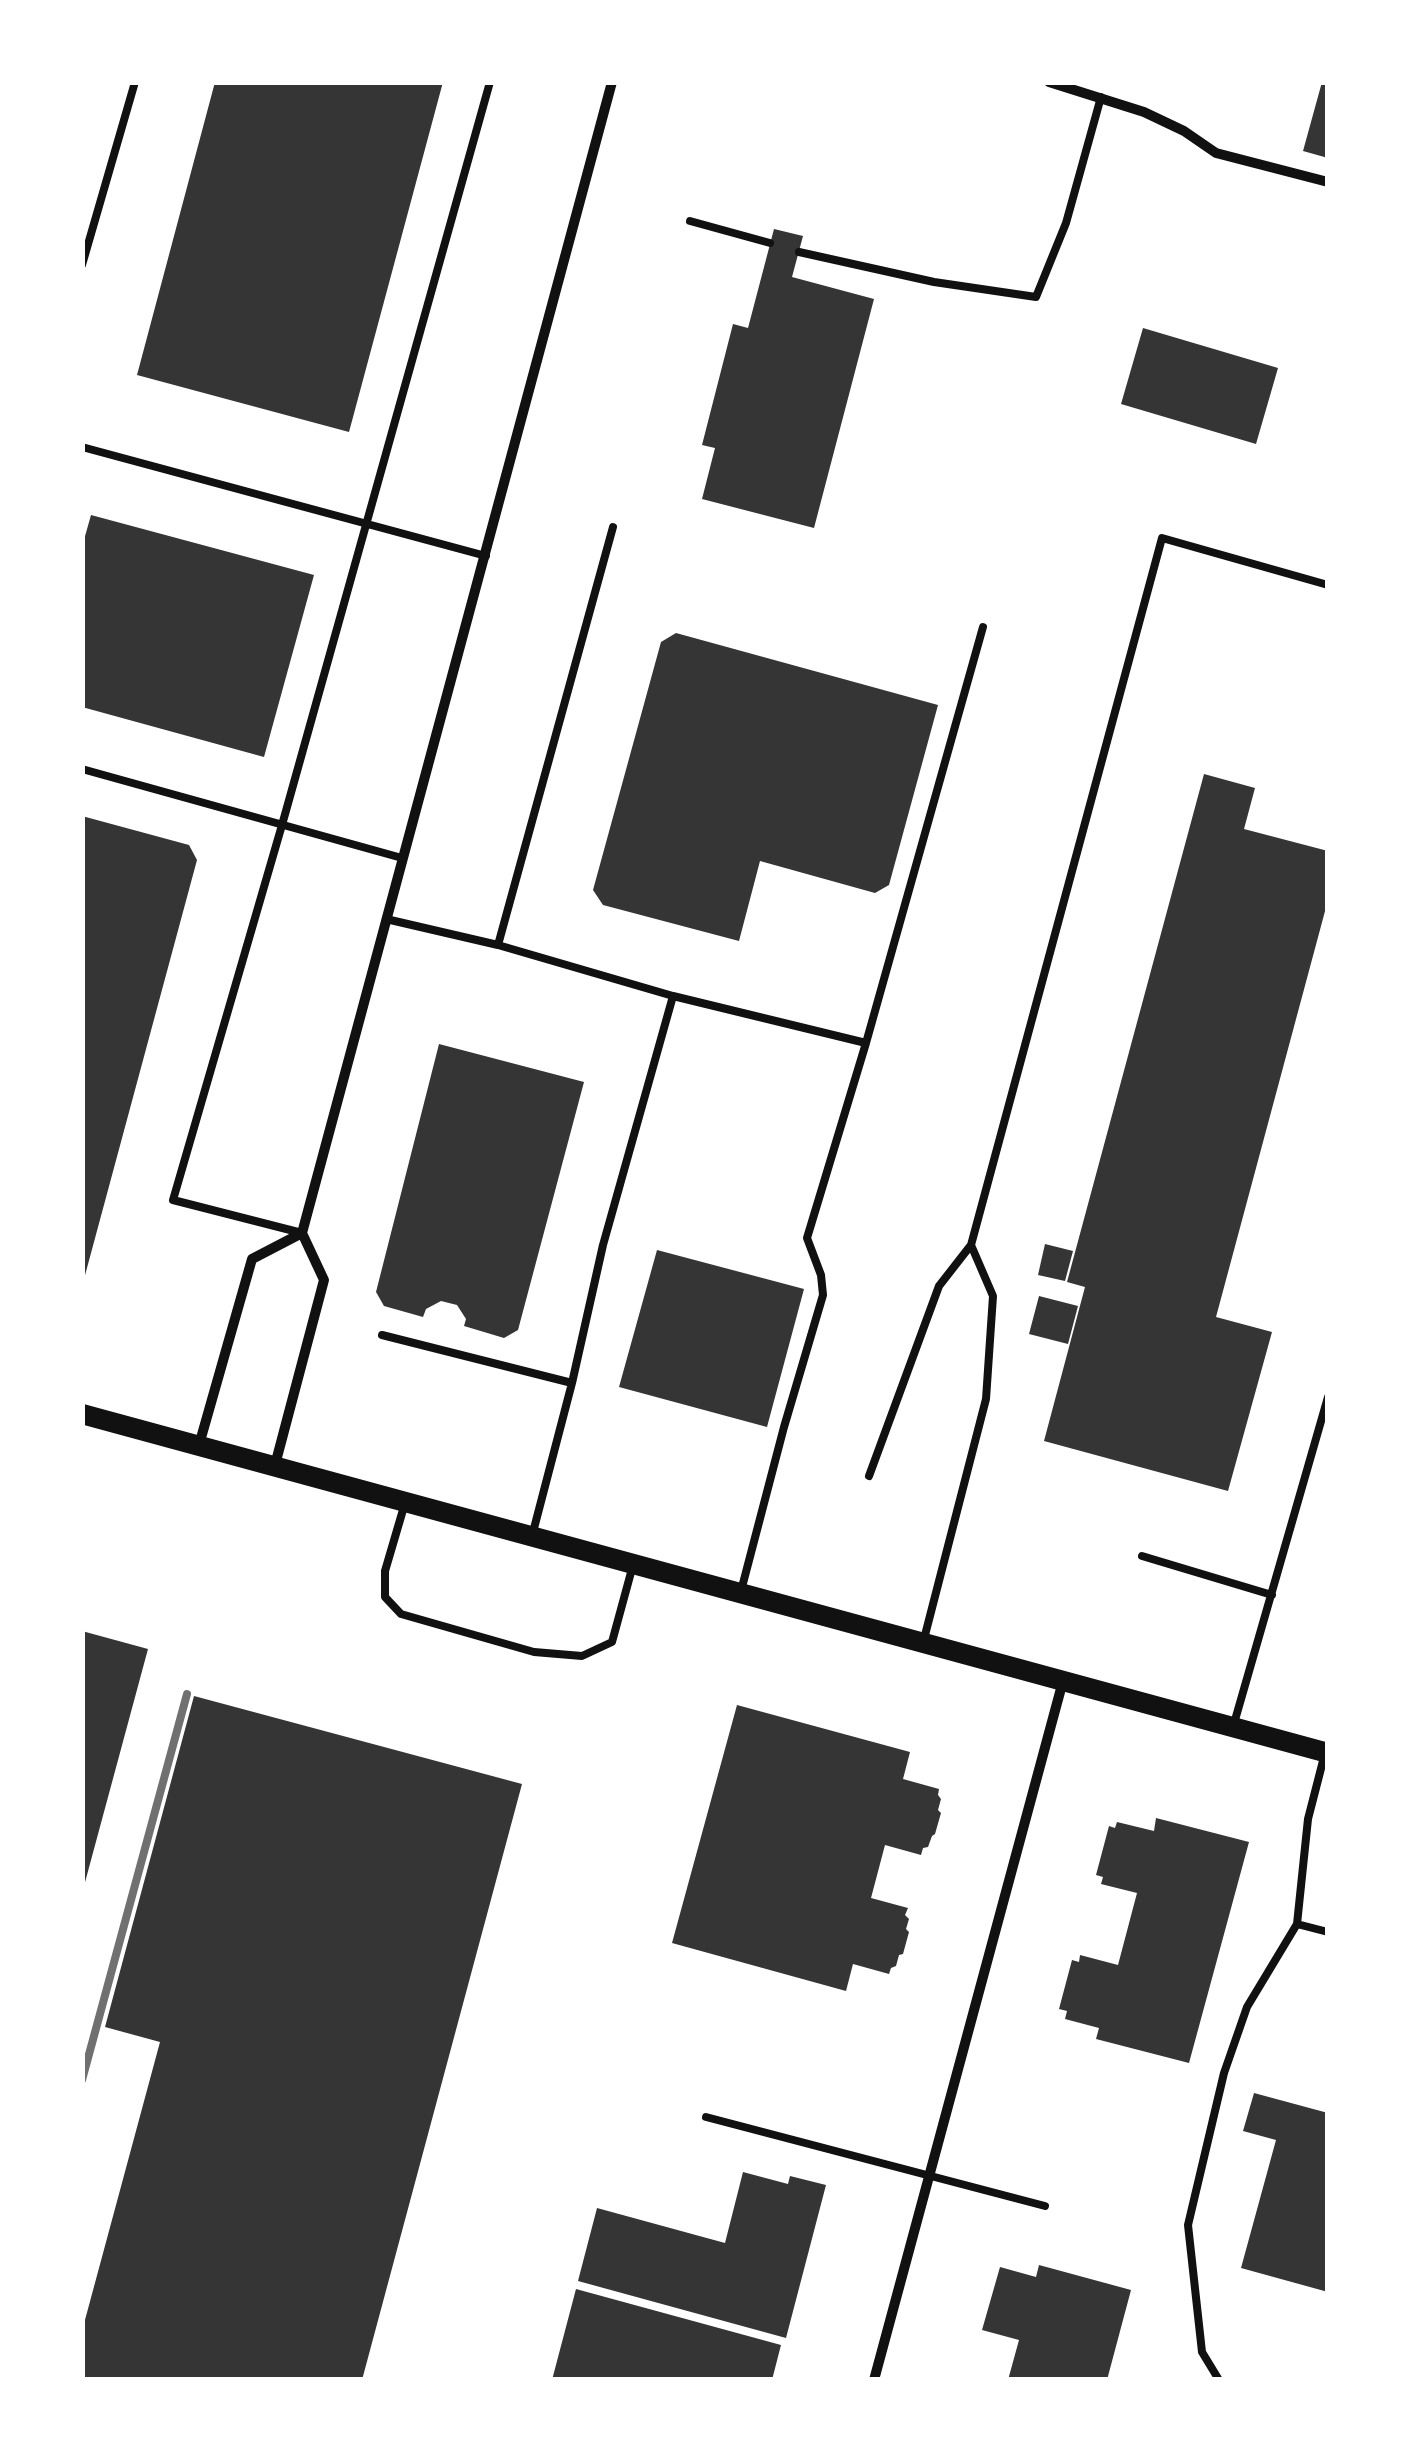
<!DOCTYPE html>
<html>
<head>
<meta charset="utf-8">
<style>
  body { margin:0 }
  #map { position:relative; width:1410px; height:2462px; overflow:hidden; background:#fff; font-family:Cabin,sans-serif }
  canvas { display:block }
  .frame { position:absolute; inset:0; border:85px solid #fff; pointer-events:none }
</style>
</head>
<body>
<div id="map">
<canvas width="1410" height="2462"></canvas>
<div class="frame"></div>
</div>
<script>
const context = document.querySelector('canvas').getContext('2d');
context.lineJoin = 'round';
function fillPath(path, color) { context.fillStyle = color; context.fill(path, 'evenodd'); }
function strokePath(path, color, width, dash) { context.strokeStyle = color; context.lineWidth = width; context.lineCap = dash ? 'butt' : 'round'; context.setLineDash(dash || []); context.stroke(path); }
fillPath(new Path2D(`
  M215,82H443L349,432L137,375Z
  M1322,82H1328V158L1303,151Z
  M774,229L803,236L792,277L874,299L814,528L702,499L715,448L702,445L733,324L748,328Z
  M1143,328L1278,368L1256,444L1121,404Z
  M91,515L314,575L264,757L82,707V547Z
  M676,633L938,705L889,885L875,893L760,861L739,941L603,905L593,890L661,642Z
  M1204,774L1255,788L1244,829L1328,851V900L1216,1317L1272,1332L1228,1491L1044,1441L1085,1287L1067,1282Z
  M82,816L189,845L197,860L84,1279Z
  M439,1044L584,1082L518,1330L504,1338L464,1326L466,1319L457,1305L441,1301L426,1309L423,1317L384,1306L376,1292Z
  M1045,1244L1073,1251L1065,1281L1038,1275Z
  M657,1250L804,1289L767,1427L619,1387Z
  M1039,1296L1078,1306L1068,1344L1029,1334Z
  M82,1631L148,1649L84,1886H82Z
  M194,1696L522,1784L362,2380H82V2331L160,2042L105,2027Z
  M737,1705L910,1752L903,1779L939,1789L938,1795L941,1799L938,1810L941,1813L935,1834L932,1836L928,1847L923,1848L921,1855L885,1845L871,1898L908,1908L905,1915L909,1919L906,1929L909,1932L903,1954L899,1955L896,1966L891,1968L889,1974L853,1964L846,1991L672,1943Z
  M1156,1818L1249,1842L1189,2063L1096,2039L1099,2028L1065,2019L1067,2011L1059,2009L1072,1960L1079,1962L1080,1955L1118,1965L1137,1893L1101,1884L1103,1877L1096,1875L1109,1826L1115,1828L1117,1822L1154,1831Z
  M1254,2093L1328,2113V2292L1241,2268L1276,2140L1243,2131Z
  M743,2172L788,2184L790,2176L826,2185L786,2338L578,2281L597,2208L725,2243Z
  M1039,2265L1131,2290L1107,2380H1008L1019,2340L982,2330L1000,2267L1036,2277Z
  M576,2289L781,2345L772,2380H552Z`), '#353535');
strokePath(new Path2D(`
  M690,221L770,243
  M799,252L934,282L1036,297L1066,223L1101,97
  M82,265L135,82
  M82,447L486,556
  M82,769L402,858
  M386,919L498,945L673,996L603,1245L572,1383L532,1536
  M498,945L613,527
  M673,996L866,1043L983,627
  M302,1233L173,1200L282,825L490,82
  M382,1335L572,1383
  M869,1476L939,1286L971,1245
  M405,1503L385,1571V1597L401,1614L534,1652L582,1656L612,1642L633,1565
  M1142,1556L1272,1595
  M741,1591L784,1427L823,1295L821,1275L807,1238L866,1043
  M924,1639L986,1399L993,1296L971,1245L1162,538L1328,585
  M1233,1727L1328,1397
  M1325,1753L1308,1819L1297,1924L1328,1932
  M706,2117L1045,2206
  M1219,2380L1202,2352L1188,2225L1224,2073L1247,2007L1297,1924`), '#111', 8);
strokePath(new Path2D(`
  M1049,82L1144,112L1184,131L1216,153L1328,182
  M199,1445L252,1259L302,1233
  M275,1465L324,1280L302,1233L612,82
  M874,2380L1063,1681`), '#111', 10);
strokePath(new Path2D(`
  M82,1414L1328,1753`), '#111', 20);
strokePath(new Path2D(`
  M82,2080L187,1694`), '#707070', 8);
</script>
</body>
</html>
